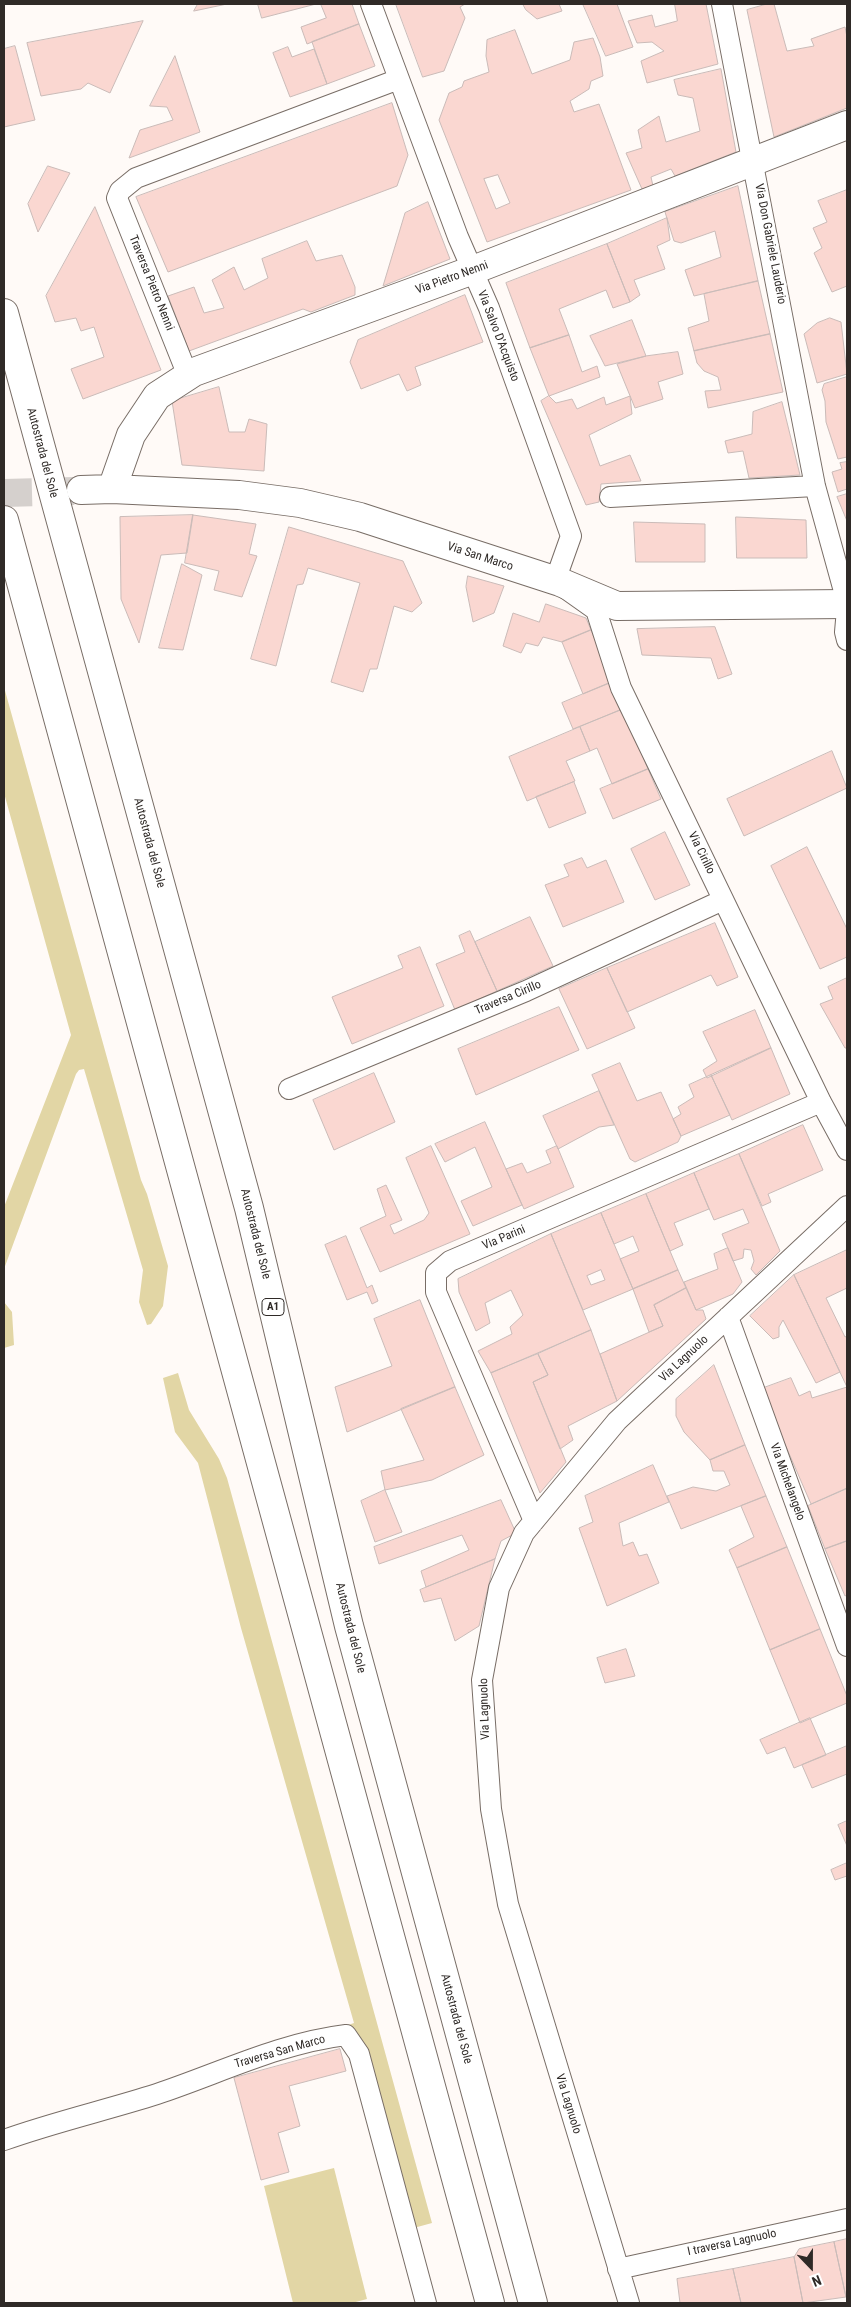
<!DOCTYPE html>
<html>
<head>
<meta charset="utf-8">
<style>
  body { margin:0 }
  #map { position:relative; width:851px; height:2307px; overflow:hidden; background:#fffaf7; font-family:"Roboto Condensed",sans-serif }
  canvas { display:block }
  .frame { position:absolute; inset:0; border:5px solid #2f2a27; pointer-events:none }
  .north { position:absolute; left:786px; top:2242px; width:50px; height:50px; -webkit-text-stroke:4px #fff; paint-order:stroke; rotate:158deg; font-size:14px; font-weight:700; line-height:20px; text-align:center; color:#2f2a27 }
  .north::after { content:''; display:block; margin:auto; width:18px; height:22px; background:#2f2a27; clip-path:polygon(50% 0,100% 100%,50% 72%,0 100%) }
</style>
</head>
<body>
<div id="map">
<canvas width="851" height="2307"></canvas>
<div class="frame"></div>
<div class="north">N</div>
</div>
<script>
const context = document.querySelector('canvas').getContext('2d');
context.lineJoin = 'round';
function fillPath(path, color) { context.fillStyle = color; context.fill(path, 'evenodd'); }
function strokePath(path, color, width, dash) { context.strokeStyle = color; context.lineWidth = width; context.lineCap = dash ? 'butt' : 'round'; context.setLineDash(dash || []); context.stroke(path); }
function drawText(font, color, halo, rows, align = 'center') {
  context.font = font + ' "Roboto Condensed",sans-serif'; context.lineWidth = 5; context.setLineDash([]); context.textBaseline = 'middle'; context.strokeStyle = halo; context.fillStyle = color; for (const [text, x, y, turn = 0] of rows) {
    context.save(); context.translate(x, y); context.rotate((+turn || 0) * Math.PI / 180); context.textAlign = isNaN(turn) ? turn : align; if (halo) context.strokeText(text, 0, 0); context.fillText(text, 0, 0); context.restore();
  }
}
fillPath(new Path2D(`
  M4,687L141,1180L147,1194L168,1266L163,1306L151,1324L147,1325L139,1302L143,1270L84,1069L79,1070L76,1074L4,1269V1207L71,1035L4,793Z
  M4,1302L12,1312L14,1345L4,1348Z
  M178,1373L189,1410L219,1459L227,1478L432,2223L410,2229L362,2056L339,2028L354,2023L241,1628L198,1463L175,1432L163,1378Z
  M334,2168L367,2299L352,2303H293L264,2186Z`), '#e2d6a5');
const building = new Path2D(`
  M198,4H227L194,11Z
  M258,4H316L262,18Z
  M321,4H352L359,24L307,44L301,27L326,18Z
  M396,4H465L460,7L465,18L444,71L423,77Z
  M523,4H559L562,11L537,19L526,10Z
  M583,4H617L633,47L606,56Z
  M675,4H706L718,64L647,83L641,61L664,51L652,42L637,43L628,21L652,15L655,27L677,21Z
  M767,4H774L787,51L814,46L811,39L845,27L847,37V108L774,137L747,10Z
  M143,21L110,93L88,83L81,89L41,96L27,43Z
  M359,24L375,66L327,84L312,42Z
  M515,30L532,74L570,60L574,42L593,38L600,57L603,76L591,81L589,89L570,101L574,112L599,104L631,190L487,242L439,120L449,93L462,87L464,81L489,72L486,56L487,40ZM498,175L510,203L496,209L484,179Z
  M15,46L35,120L4,127V49Z
  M288,47L292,57L314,49L327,84L290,97L273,53Z
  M175,56L200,132L129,158L140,130L173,120L167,107L150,106Z
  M721,69L736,152L675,176L671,169L651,177L653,186L642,189L626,153L642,148L638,130L659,116L666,142L700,131L693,98L678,95L674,80Z
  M392,103L408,155L397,186L168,272L136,197Z
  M48,166L70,173L38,232L28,204Z
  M738,186L758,281L694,296L685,270L721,257L715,231L681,243L674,241L665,212Z
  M847,190V286L832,292L814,253L822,248L813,228L827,222L818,201Z
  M428,202L450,259L383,286L405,213Z
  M95,207L161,370L83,399L71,369L104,357L94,327L81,331L76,318L55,322L46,296Z
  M667,218L670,240L657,246L665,269L634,280L640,295L630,302L607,244Z
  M307,241L316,261L342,255L355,287V295L311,312L303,309L189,351L168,296L194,287L204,313L224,308L212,280L234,267L244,290L268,278L262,259Z
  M607,244L630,302L613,308L606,290L559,309L569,335L530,348L506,283Z
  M758,281L770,334L694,351L688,328L709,321L704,294Z
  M465,295L483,342L415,367L421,385L407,391L399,374L361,389L350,362L358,340Z
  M830,318L841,322L847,374L817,383L804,334L817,323Z
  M632,320L646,356L605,366L590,336Z
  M770,334L783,392L708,408L705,391L721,390L718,377L704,371L697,363L694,351Z
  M569,335L582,372L597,366L600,377L549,396L530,348Z
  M678,352L683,374L658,382L663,399L635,408L617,364L646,356Z
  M847,377V457L838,459L826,422L825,401L822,390L824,384Z
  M219,387L229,432H245L249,419L267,424L264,471L182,465L172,401Z
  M549,396L556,403L572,399L577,409L604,397L606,405L630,396L632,414L589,435L600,466L630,455L641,481L601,484L599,502L586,505L541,401Z
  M782,402L800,475L749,478L743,451L728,453L725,441L752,434L753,412Z
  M847,462V489L838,492L832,472L842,469L840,463Z
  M847,494V521L837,497Z
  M193,515L256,524L249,554L257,556L242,597L214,590L219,571L185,563Z
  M193,515L187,553L161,555L139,643L121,599L120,517Z
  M736,517L806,520L807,558H737Z
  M634,522L705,524V562H636Z
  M289,527L403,561L422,603L412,612L394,606L377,669H370L363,692L331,682L360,583L308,568L303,584L297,585L276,666L251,659Z
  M182,564L202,575L183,650L159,648Z
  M468,576L504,586L494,613L473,622L466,587Z
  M546,604L586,618L591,630L562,642L543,637L538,646L526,643L521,653L503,646L513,613L539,622Z
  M715,627L732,674L718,679L711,658L642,655L637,629Z
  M591,630L612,682L583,694L562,642Z
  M612,682L623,709L573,729L562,703Z
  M623,709L648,769L612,784L597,748L590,751L580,727Z
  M580,727L590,751L566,761L575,781L527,801L509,757Z
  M832,751L847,788L744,836L727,799Z
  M648,769L661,799L613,819L600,789Z
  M574,782L586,813L549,828L536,797Z
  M665,832L690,885L655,900L631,849Z
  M807,847L847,929V957L820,969L771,866Z
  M582,858L587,868L606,860L624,902L563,927L545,885L569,876L564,865Z
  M530,917L553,966L497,991L475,942Z
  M715,923L738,977L717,986L711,975L627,1012L607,968Z
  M470,931L497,991L455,1010L436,964L465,952L459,936Z
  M420,947L444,1006L352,1044L332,997L403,968L398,956Z
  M607,968L635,1028L587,1049L559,989Z
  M847,978V1048H845L820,1004L833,999L828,987Z
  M559,1007L579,1050L476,1095L458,1049Z
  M755,1010L771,1048L707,1078L703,1070L717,1061L703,1032Z
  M771,1048L790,1094L732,1120L711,1075Z
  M620,1063L637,1101L661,1092L681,1136L678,1142L635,1162L630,1159L592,1075Z
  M374,1073L395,1122L334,1150L313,1100Z
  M711,1075L730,1115L681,1136L673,1119L681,1114L678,1107L694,1097L689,1085Z
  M599,1091L614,1125L599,1127L558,1149L543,1116Z
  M485,1122L522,1205L473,1226L461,1201L492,1187L475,1147L445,1162L435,1144Z
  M803,1125L823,1170L768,1194L771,1202L762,1206L739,1154Z
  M431,1146L470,1234L380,1272L360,1228L386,1216L377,1189L386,1185L402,1220L390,1225L394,1234L424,1220L429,1213L406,1158Z
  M557,1146L574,1187L524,1209L506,1169L522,1163L527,1173L551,1163L546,1151Z
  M739,1154L780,1251L756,1275L751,1269L754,1261L751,1250L744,1249L743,1258L733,1261L722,1234L749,1223L743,1209L714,1220L694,1173Z
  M694,1173L709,1209L674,1223L683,1245L670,1251L646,1194Z
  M646,1194L678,1270L633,1289L620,1259L639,1251L633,1236L614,1244L601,1213Z
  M601,1213L633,1289L583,1310L551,1234ZM601,1270L605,1280L591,1285L587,1276Z
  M551,1234L591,1330L491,1373L478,1351L512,1334L510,1327L523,1315L511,1290L485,1303L490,1323L476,1331L459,1292L458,1279Z
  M346,1236L367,1288L372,1285L378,1301L372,1304L367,1292L347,1300L325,1245Z
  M728,1248L742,1282L733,1294L696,1310L684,1282L718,1269L714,1254Z
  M847,1250V1288L826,1298L845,1337L847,1336V1387L794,1275Z
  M678,1270L686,1288L654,1305L663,1326L649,1332L633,1289Z
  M794,1275L840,1372L816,1383L783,1320L779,1327V1337L773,1339L750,1316Z
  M686,1288L696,1310H703L706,1319L617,1401L600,1354L663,1326L654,1305Z
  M420,1300L455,1387L347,1432L335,1387L392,1366L374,1319Z
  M591,1330L617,1401L568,1426L573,1440L560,1449L533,1382L548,1375L538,1354Z
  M538,1354L548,1375L533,1382L566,1462L540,1493L491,1373Z
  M714,1365L745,1445L710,1460L684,1432L676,1416V1399Z
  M791,1378L799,1396L810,1391L812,1398L847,1387V1488L811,1504L761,1389Z
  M455,1387L484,1455L432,1480L385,1490L381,1471L424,1460L401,1409Z
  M745,1445L766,1496L681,1529L667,1496L693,1487L716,1491L730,1485L724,1471H713L710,1460Z
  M653,1465L669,1502L619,1523L623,1546L633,1542L639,1556L647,1554L659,1583L607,1606L579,1528L593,1522L585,1496Z
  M847,1489V1541L825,1549L808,1506Z
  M385,1490L402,1532L375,1542L361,1501Z
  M766,1496L787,1547L737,1568L729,1550L754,1537L741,1506Z
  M501,1500L516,1533L501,1541L495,1559L426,1587L421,1571L469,1550L462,1535L379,1564L374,1547Z
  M847,1541V1595L845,1596L825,1549Z
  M787,1547L820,1629L770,1650L737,1568Z
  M495,1559L479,1626L455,1641L441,1598L424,1602L420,1590Z
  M820,1629L847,1696V1703L800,1723L770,1650Z
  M626,1649L635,1676L605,1683L597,1658Z
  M810,1718L826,1755L794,1768L785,1747L767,1754L760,1740Z
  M847,1746V1774L812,1788L802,1765Z
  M847,1821V1846L838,1825Z
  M847,1863V1876L835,1880L831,1870Z
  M340,2049L346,2071L289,2086L300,2126L278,2133L289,2172L261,2180L234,2078Z
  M847,2239V2297H846L834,2242Z
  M834,2242L846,2297L803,2303L794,2257L799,2249Z
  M794,2257L803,2303H741L733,2269Z
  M733,2269L741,2303H680L677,2279Z`);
fillPath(building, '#fad7d1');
strokePath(building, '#cabbb8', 1);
strokePath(new Path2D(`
  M4,493L77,491`), '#d5d0cd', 28, [28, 14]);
const minor = new Path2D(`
  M371,4L458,237L489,308L571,536L555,581L596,610L621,688L821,1102L847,1150
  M722,4L815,486L847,602
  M188,376L117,198L120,191L136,178L399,79
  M610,497L815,486
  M847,609L845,632L847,640
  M289,1089L526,991L723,900
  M728,1317L847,1646
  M534,1521L436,1292V1273L450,1261L821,1102
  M4,2140C54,2122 107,2110 157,2094C220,2073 280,2043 346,2035L359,2054L426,2303
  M618,2269L847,2219
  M629,2303L508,1904L491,1809L482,1680L499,1588L524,1533L617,1421L847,1206`);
const secondary = new Path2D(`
  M112,489L131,435L157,396L194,372L473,270L847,125
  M81,490L112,489L239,495L300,503L360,517L560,582L617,606L847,604`);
const motorway = new Path2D(`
  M4,313L249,1208L349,1626L533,2303
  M4,520L490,2303`);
strokePath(minor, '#786d66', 22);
strokePath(secondary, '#786d66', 30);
strokePath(motorway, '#786d66', 30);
strokePath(minor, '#fff', 20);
strokePath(secondary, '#fff', 28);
strokePath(motorway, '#fff', 28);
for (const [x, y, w] of [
  [273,1307,22]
]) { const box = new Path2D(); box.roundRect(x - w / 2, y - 8.5, w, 17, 4); context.fillStyle = '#fff'; context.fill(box); strokePath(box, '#2f2a27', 1); }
drawText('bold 11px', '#2f2a27', null, [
  ["A1",273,1307]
]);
drawText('12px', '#2f2a27', '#fff', [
  ["Via Don Gabriele Lauderio",770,244,79],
  ["Via Pietro Nenni",452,278,-20],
  ["Traversa Pietro Nenni",151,283,68],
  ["Via Salvo D'Acquisto",498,336,69],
  ["Autostrada del Sole",42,453,75],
  ["Via San Marco",480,557,18],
  ["Autostrada del Sole",149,843,75],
  ["Via Cirillo",701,853,64],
  ["Traversa Cirillo",508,998,-23],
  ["Autostrada del Sole",255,1234,76],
  ["Via Parini",504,1238,-23],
  ["Via Lagnuolo",684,1359,-43],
  ["Via Michelangelo",787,1482,70],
  ["Autostrada del Sole",350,1628,76],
  ["Via Lagnuolo",485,1709,-92],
  ["Autostrada del Sole",456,2019,75],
  ["Traversa San Marco",280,2052,-16],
  ["Via Lagnuolo",568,2104,73],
  ["I traversa Lagnuolo",732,2243,-12]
]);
</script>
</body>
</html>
